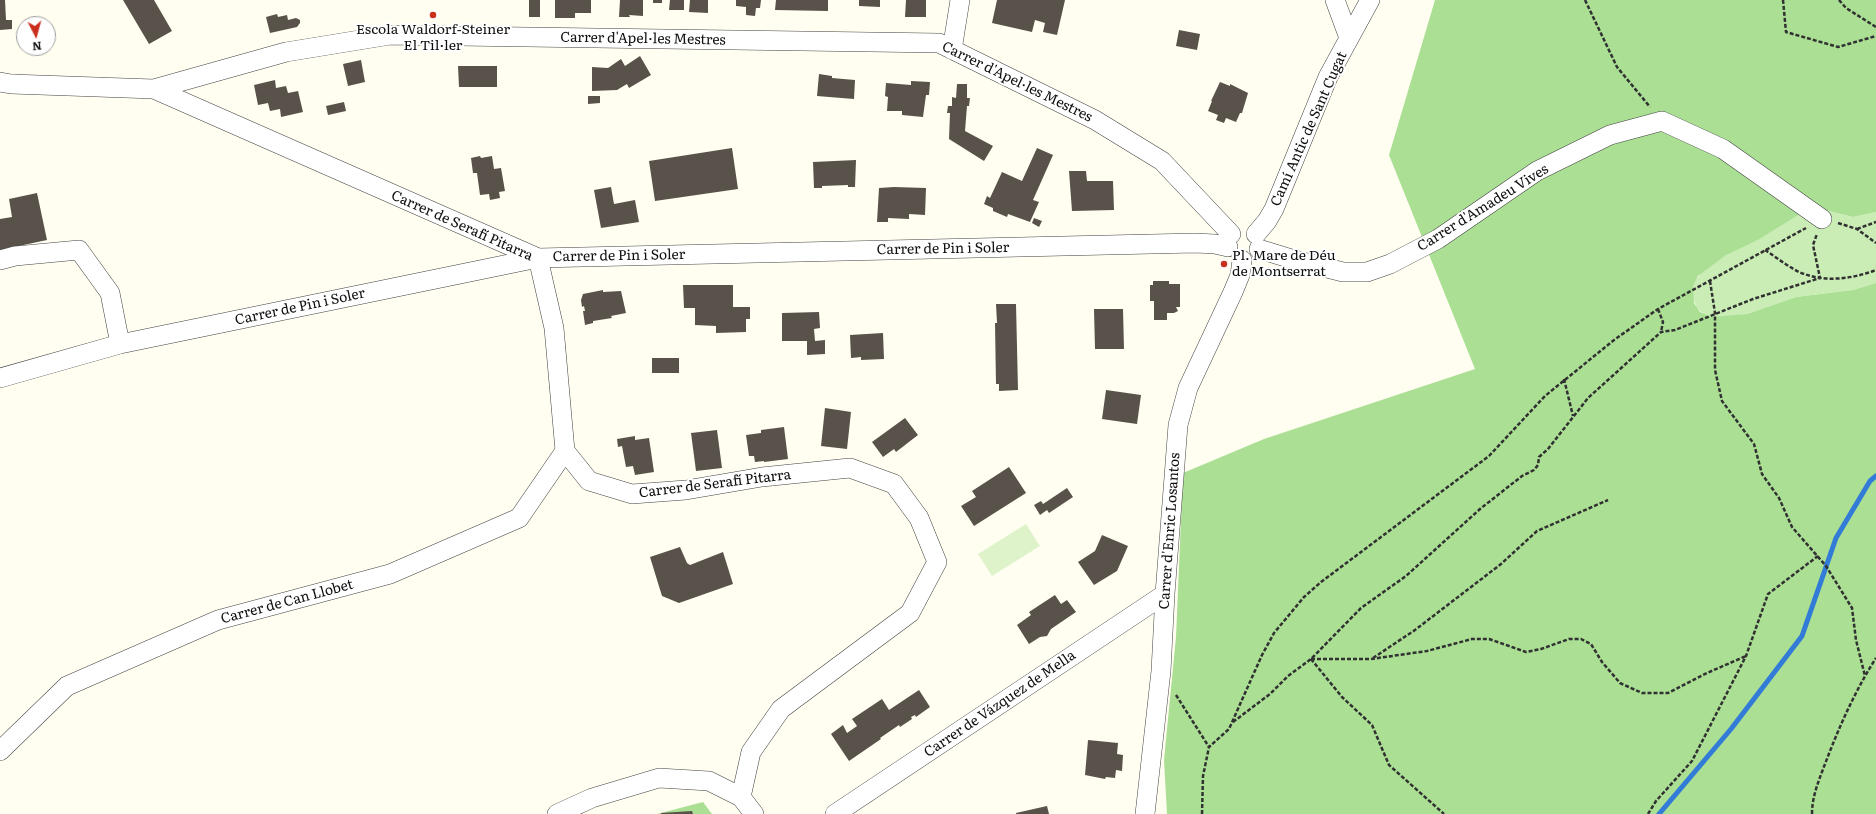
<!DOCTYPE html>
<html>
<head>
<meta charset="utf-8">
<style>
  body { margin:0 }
  #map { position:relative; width:1876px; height:814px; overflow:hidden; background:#fffef0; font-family:Literata,serif }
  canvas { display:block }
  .north { position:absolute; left:16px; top:16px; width:40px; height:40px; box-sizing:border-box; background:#fff; border:1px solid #9f9f9f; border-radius:50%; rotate:174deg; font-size:11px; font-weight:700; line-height:16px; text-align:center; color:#0f0f0f }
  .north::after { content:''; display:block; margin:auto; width:14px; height:18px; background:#ca2f1c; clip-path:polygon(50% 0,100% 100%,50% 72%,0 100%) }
</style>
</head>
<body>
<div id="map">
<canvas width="1876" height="814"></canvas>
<div class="north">N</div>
</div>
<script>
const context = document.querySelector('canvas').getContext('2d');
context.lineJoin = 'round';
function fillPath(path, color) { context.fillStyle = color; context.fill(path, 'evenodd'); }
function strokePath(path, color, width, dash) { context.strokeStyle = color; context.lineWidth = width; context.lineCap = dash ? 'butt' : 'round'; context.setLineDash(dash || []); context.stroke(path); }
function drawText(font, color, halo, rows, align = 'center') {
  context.font = font + ' Literata,serif'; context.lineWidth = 4; context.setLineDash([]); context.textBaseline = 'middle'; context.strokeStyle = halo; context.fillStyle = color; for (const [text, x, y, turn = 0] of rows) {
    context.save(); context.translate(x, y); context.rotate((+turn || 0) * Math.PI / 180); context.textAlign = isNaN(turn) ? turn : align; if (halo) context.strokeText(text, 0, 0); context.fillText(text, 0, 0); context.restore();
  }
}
fillPath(new Path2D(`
  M1825,210L1853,217L1876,212V283L1853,290L1796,297L1747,314L1711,318L1701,312L1697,308L1693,298V286L1695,281L1702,272L1731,251L1760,239L1800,214Z`), '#caedb6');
fillPath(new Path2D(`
  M1435,0H1876V212L1853,217L1825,210L1800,214L1760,239L1726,255L1698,276L1693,286L1694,303L1700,312L1711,317L1747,314L1796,297L1853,290L1876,283V814H1167L1164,760L1176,637L1183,473L1264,439L1475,369L1389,155Z
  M703,802L712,814H657Z`), '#aadf94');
fillPath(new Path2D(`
  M1026,524L1040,546L992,576L978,554Z`), '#def3c9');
strokePath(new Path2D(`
  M1659,814L1731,729L1802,636L1836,538L1870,481L1876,476`), '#327bd7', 5);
fillPath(new Path2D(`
  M0,0H5L6,20H12V29L0,30Z
  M123,0H154L172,31L149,44Z
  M529,0H540V17H529Z
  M555,0H591V13H575V18H555Z
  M620,0H643V16L629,15L630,17H619Z
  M653,0H662V3H653Z
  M670,0H684V10H669Z
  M690,0H708V13L689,12Z
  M736,0H761L760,8H756L755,16L746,15V7L736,6Z
  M776,0H828V11L775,10Z
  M859,0H880V7L859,6Z
  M906,0H926V17H905Z
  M997,0H1065L1057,35L1043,32L1045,23L1035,20L1032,32L992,23Z
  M277,14L278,17L287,15L288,20L296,18L300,20V23L297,27L270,33L266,17Z
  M1179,30L1200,34L1197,50L1176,46Z
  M640,56L651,75L629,88L627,84L617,90L592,91V67L608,68L621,59L625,66Z
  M361,60L365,82L348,86L343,64Z
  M458,66H497V87H459Z
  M819,74L832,76V78L855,80L854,99L817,96Z
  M275,80L276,88L286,86L288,93L298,91L303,112L281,117L280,109L270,111L268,103L258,105L254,85Z
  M911,81L930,82L929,95H926L923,117L902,115V111H887L888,97L885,96L886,83L911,85Z
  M1220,82L1230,86V84L1248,93L1242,113H1240L1236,122L1226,118L1224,123L1216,120L1218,115L1208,111L1212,101H1211Z
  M957,84H967V98H970L969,106H967L965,131L993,146L984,161L949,139L950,113H947L948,106H952V97L956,98Z
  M588,96H600V103L588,104Z
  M344,102L346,111L328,115L326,106Z
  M732,148L738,189L655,201L649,161Z
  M1037,148L1053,155L1033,200L1039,202L1030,222L1008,214L1007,217L993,211V208L984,204L987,196L990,198L1002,172L1022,181Z
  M480,156L481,158L492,156L494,169L501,168L505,191L499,192L500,198L490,200L489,194L480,195L477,173H473L471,158Z
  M856,160L855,187H848V185L822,186V188H814L813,162Z
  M1069,171H1086L1087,181H1113L1114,210L1072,211Z
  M611,187L614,204L635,200L639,222L601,228L594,190Z
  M894,187L926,188L925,215L909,214V219L888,218V222H877L879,188Z
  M37,193L47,240L0,250V219L12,217L9,199Z
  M1034,218L1042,221L1039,227L1032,223Z
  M1153,281H1169V284H1180V307H1176L1178,311L1174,313H1167V320H1154V301H1150V285H1153Z
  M683,285H733V307H750V319H746V332L716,333V326L695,325V308H684Z
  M603,290V292L621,291L626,313L611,316L612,318L593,321V323L585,325L583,311H585L584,306L582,307L581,300L583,294Z
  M996,304H1016L1018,390L999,391V384H996L995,323H997Z
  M1094,309H1123L1124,349H1095Z
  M819,312L820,328L814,329L815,341L825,340V354L807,355V341H782V313Z
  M883,333L884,359L861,360V357L851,358L850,335Z
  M652,358H679V373H652Z
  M1106,390L1141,395L1137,424L1102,419Z
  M825,408L851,412L847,449L821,446Z
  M905,418L918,435L896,452L894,449L883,457L872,442Z
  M784,427L788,459L764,462V461L755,462L754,456H749L746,435L761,433V430Z
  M717,430L722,468L696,471L691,433Z
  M635,436V440L649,438L654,472L635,475L633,466L626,467L622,446L618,447L617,439Z
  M1009,467L1026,493L974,526L961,506L976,497L972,491Z
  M1067,488L1073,497L1049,513L1047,510L1040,515L1034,505L1041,501L1043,504Z
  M1102,535L1128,546L1117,571L1094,585L1078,562L1095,551Z
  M680,547L687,563L690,565L723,552L733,584L679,603L662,596L650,557Z
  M1055,595L1061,604L1067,600L1076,612L1051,629L1047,636L1040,637L1029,644L1017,625L1031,615L1029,612Z
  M919,690L930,707L916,717L915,715L911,717L912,719L900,727L899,725L880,738L881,739L849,761L831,734L843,725L847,733L857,726L852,719L882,699L889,710Z
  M1088,740L1118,743L1117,754L1123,755L1122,771L1116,770L1115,778L1106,777L1105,779L1085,775Z
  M1047,806L1049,814H1016V813Z
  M692,811L693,814H661V813Z`), '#58524a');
const minor = new Path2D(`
  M1335,0L1349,38
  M952,50L960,0
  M0,82L11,84L154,89L286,52L390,35L939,43L1095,120L1162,161L1231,234
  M154,89L538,258L554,328L565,451L589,481L632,494L686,490L762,477L850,468L894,484L919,518L937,562L910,613L781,709L751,752L741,797
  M1256,234L1267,221L1274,209L1328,77L1370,0
  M1259,249L1295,260L1343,272H1367L1390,264L1438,239L1537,171L1610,135L1662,121L1723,149L1822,219
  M0,260L15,256L79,250L110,293L120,344
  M0,378L120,344L538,258L1195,243L1215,244L1228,247
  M0,751L67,686L218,620L390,574L519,518L565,451
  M557,814L592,798L659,778L709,781L741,797L754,814
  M835,814L1165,594
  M1145,814L1161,671L1165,594L1178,425L1188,388L1233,292L1240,275L1242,260`);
strokePath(minor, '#424242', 20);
strokePath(new Path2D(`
  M1585,0L1617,67L1650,107
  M1783,0L1786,32L1838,47L1876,36
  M1839,0L1846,8L1876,27
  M1838,223L1857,229L1876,243
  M1857,229L1876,222
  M1765,250C1776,257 1787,266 1799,272C1824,283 1852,279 1876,270
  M1710,281L1715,313V370L1722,401L1754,444L1762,474L1779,498L1792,527L1826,566L1852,608L1856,640L1865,676
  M1658,309L1663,322L1661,332
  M1564,379L1573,416
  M1373,658L1415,630L1501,564L1537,531L1608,500
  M1311,659H1371L1427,651L1472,639H1489L1526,652L1541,649L1569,639H1581L1591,644L1602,662L1620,683L1642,693H1668L1707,673L1746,656
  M1311,659L1342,697L1372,725L1389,765L1444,814
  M1176,695L1209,747
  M1233,722L1270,694L1288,676L1311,659L1361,608L1406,576L1480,509L1522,476L1534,470L1538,465L1539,457L1548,449L1588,398L1661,332L1675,330L1753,299L1820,278L1813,245L1817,234
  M1202,814L1203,776L1209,747L1229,729L1262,655L1274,633L1304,597L1321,582L1489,456L1545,396L1614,340L1658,309L1806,228
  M1648,814L1656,801L1692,761L1746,656L1768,594L1818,556
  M1812,814C1812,796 1819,780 1825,764C1839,727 1855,691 1876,658`), '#313131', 2.5, [4, 2]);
strokePath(minor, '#fff', 19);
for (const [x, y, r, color] of [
  [433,15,4,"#ca2f1c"],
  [1224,264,4,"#ca2f1c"]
]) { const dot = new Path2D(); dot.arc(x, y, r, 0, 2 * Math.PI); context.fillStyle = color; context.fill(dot); strokePath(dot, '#fff', 1.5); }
drawText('14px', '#0f0f0f', '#fff', [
  ["Escola Waldorf-Steiner",433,30],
  ["El Til·ler",433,46],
  ["Pl. Mare de Déu",1232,256,"left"],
  ["de Montserrat",1232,272,"left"]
]);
drawText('14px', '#0f0f0f', '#fff', [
  ["Carrer d'Apel·les Mestres",643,39,1],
  ["Carrer d'Apel·les Mestres",1017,82,26],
  ["Camí Antic de Sant Cugat",1309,129,-66],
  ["Carrer d'Amadeu Vives",1483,208,-32],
  ["Carrer de Serafí Pitarra",462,226,24],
  ["Carrer de Pin i Soler",943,249,-1],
  ["Carrer de Pin i Soler",619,256,-1],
  ["Carrer de Pin i Soler",300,307,-12],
  ["Carrer de Serafí Pitarra",715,484,-7],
  ["Carrer d'Enric Losantos",1170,531,-86],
  ["Carrer de Can Llobet",287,602,-15],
  ["Carrer de Vázquez de Mella",1000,704,-34]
]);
</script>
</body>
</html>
